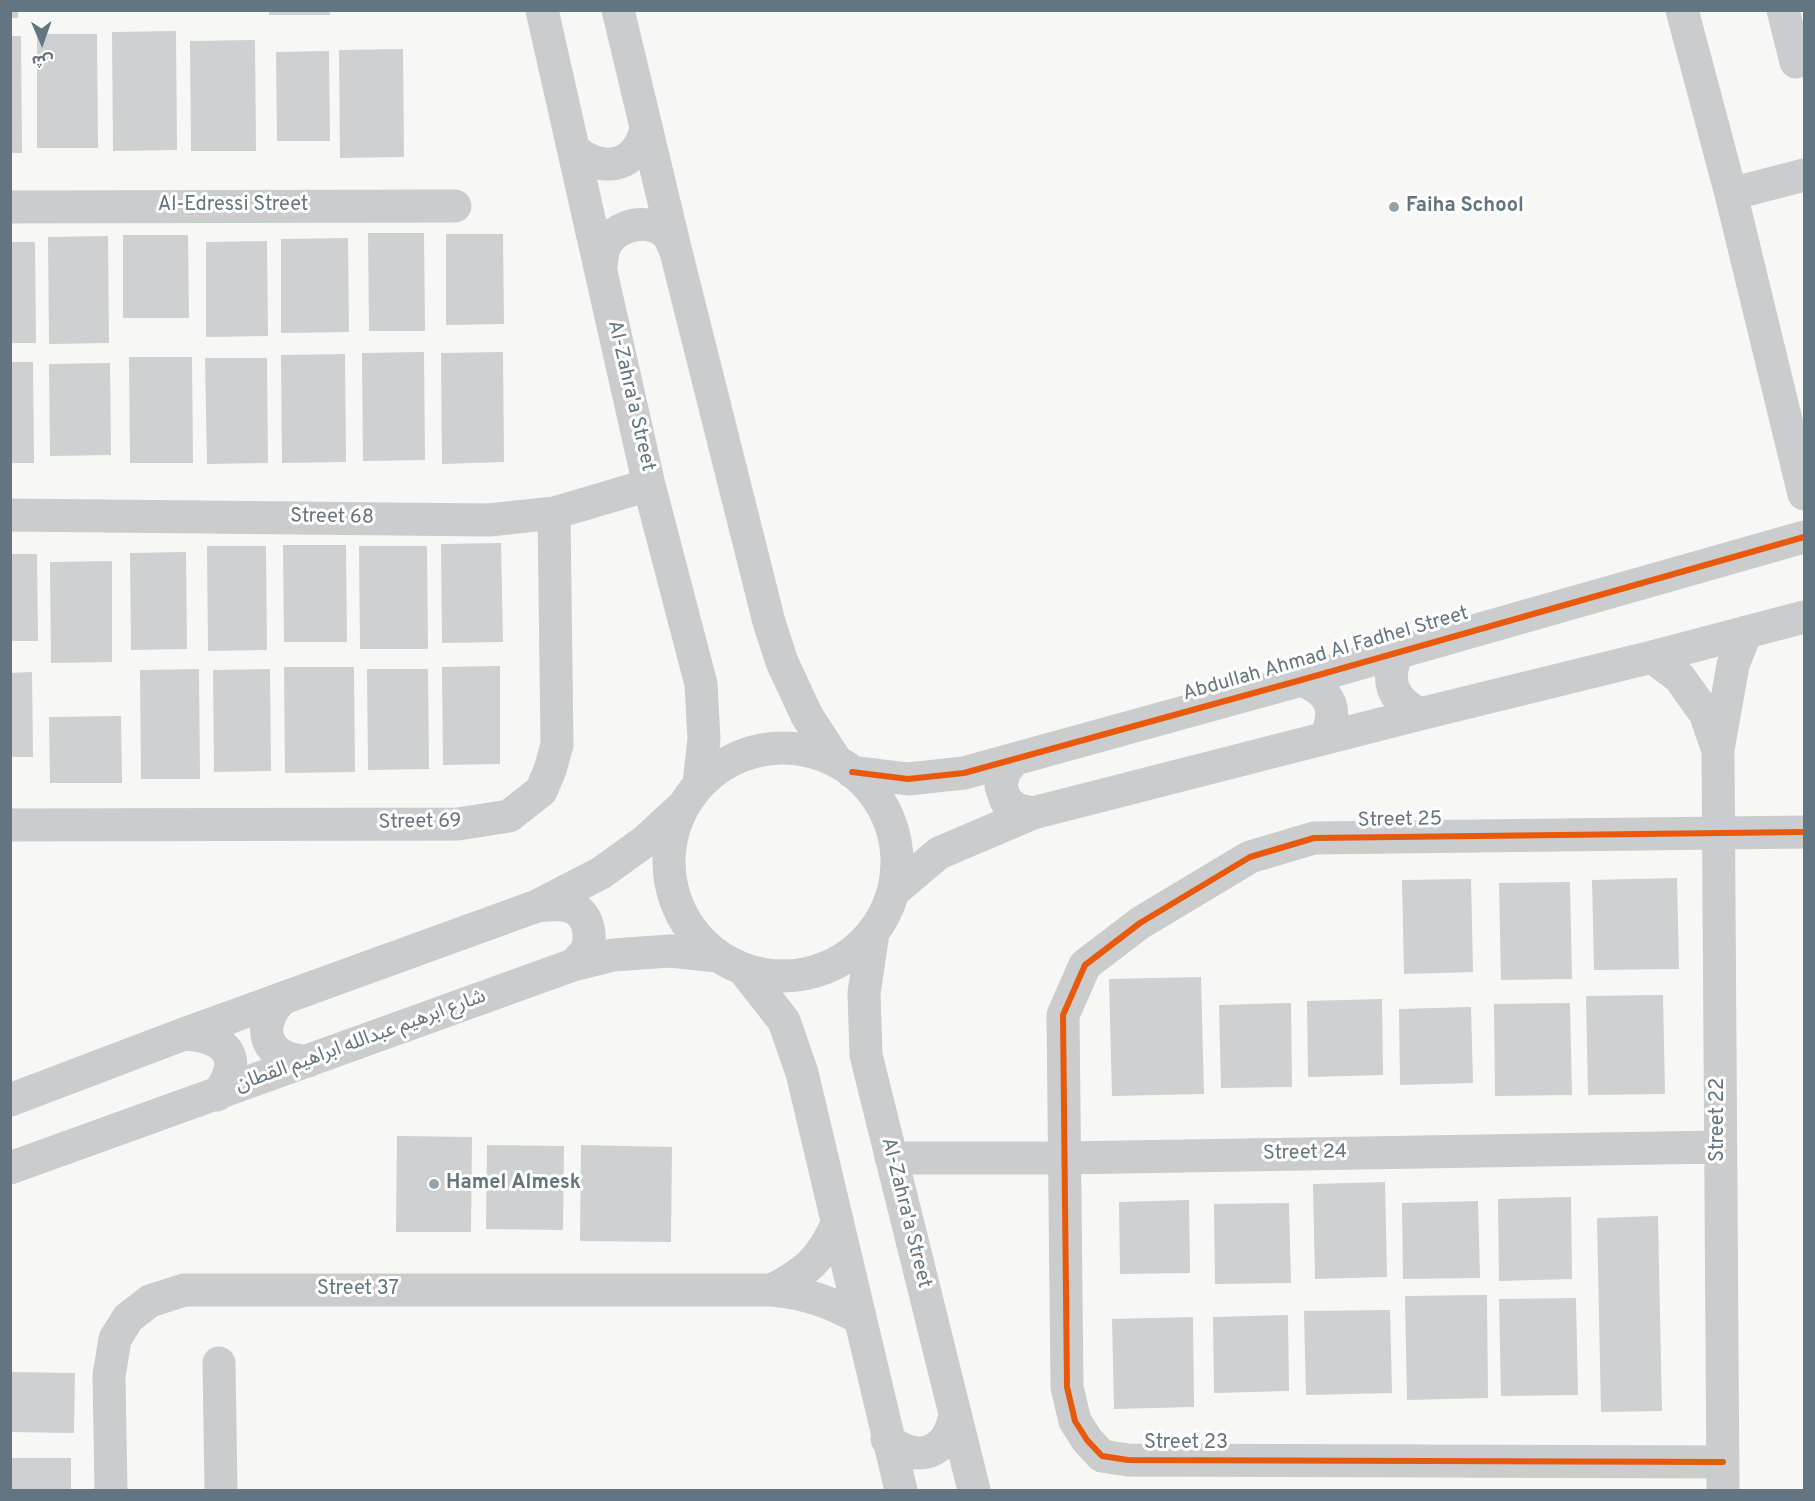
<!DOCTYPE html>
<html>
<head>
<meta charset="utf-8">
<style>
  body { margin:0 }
  #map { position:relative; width:1815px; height:1501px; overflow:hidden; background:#f7f7f6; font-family:Overpass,"Noto Sans Arabic",sans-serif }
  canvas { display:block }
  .frame { position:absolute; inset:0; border:12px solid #627581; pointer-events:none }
  .north { position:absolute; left:12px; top:12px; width:60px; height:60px; -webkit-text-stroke:4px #fff; paint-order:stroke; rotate:178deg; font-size:16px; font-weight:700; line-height:24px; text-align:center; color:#627581 }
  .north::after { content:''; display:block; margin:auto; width:21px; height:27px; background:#627581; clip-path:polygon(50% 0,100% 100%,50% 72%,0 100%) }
</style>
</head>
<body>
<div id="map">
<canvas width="1815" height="1501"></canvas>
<div class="frame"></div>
<div class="north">ش</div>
</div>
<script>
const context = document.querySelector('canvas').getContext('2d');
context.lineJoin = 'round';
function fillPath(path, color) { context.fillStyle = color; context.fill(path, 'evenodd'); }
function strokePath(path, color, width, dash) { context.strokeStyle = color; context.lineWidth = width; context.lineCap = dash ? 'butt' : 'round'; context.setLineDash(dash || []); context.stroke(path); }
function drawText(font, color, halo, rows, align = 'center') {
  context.font = font + ' Overpass,"Noto Sans Arabic",sans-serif'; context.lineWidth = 6; context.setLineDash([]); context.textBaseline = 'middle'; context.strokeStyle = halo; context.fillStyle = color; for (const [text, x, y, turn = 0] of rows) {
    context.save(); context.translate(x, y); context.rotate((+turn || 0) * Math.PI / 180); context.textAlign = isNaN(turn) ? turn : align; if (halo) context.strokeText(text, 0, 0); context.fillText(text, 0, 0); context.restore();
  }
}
fillPath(new Path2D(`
  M10,10H18V18H10Z
  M269,10H330V15H269Z
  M176,31L177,150L113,151L112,32Z
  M37,34H97L98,148H37Z
  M10,36H21L22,153H10Z
  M255,40L256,151H191L190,41Z
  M403,49L404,157L340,158L339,50Z
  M329,51L330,141H277L276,52Z
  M368,233H424L425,331H369Z
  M446,234H503L504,324L446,325Z
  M123,235H188L189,318H123Z
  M108,236L109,343L49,344L48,237Z
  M348,238L349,332L281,333V239Z
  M267,241L268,336L206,337V242Z
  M10,242H35L36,343H10Z
  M424,352L425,460L363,461L362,353Z
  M503,352L504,462L442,464L441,353Z
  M345,354L346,462L282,463L281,355Z
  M129,357H192L193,463H130Z
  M205,358H267L268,463L207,464Z
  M10,362H33L34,463H10Z
  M110,363L111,455L50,456L49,364Z
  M501,543L503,642L442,643L441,544Z
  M283,545H346L347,642H284Z
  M207,546H266L267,650L208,651Z
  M359,546H427L428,649H360Z
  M186,552L187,649L131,650L130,553Z
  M10,554H37L38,641H10Z
  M112,561V662L51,663L50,562Z
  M500,666V764L443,765L442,667Z
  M284,667H354L355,772L285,773Z
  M199,669L200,779H141L140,670Z
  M270,669L271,771L214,772L213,670Z
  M367,669H428L429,769L368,770Z
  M32,672L33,757H10V673Z
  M121,716L122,783H50L49,717Z
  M1677,878L1679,969L1594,970L1592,880Z
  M1471,879L1473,972L1404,974L1402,880Z
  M1570,882L1572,979L1501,980L1499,883Z
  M1201,977L1204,1094L1112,1096L1109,979Z
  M1663,995L1665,1094L1588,1095L1586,996Z
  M1382,999L1383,1075L1308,1077L1307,1001Z
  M1291,1003L1292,1087L1221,1088L1219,1005Z
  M1570,1003L1572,1095L1495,1096L1494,1004Z
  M1471,1007L1473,1083L1400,1085L1399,1009Z
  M397,1136L472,1137L471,1232H396Z
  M487,1145L564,1146L563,1230L486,1229Z
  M581,1145L672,1147L671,1242L580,1241Z
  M1385,1182L1387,1277L1315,1279L1313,1184Z
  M1571,1197L1572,1279L1499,1281L1498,1199Z
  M1189,1200L1190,1273L1120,1274L1119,1202Z
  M1478,1201L1480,1278L1403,1279L1402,1203Z
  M1289,1203L1291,1283L1215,1284L1214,1204Z
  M1658,1216L1662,1411L1601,1412L1597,1218Z
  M1487,1295L1488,1398L1407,1400L1405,1296Z
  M1576,1298L1578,1395L1501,1396L1499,1299Z
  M1390,1310L1392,1393L1306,1395L1304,1311Z
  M1288,1315L1289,1391L1214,1393L1213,1317Z
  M1193,1317L1194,1407L1114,1409L1112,1319Z
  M10,1372L75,1373L74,1433L10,1432Z
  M10,1458H71V1490H10Z`), '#ced0d1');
strokePath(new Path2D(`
  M542,10L649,485L701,684L704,739L699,783
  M618,10L676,252L769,622L782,662L807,716L837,762
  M1682,10L1731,194L1804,494
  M1783,10L1796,62
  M574,150C603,174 637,168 646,128
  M1731,194L1804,175
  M10,207L455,206
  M601,266C602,260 602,253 604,248C614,224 650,216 668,235C671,239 674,247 676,252
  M10,515L489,520L554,513L649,485
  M1398,651C1385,680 1391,700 1420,714
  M1652,657L1679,677L1705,713L1717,748
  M1301,680C1331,691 1339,710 1325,738
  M669 862a114 114 0 1 1 228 0a114 114 0 1 1-228 0Z
  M1014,760L1004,772L1001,786L1006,801L1018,810L1033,813
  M852,772L908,779L964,773L1301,680L1804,537
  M10,825L458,824L509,816L541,791L550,770L557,745L554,513
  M894,891L939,853L1033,813L1420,714L1652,657L1804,617
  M537,906C548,905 560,903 571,907C588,913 593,936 586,951C583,956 577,961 573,965
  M873,933L864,993L866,1055L974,1490
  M744,970L784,1021L802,1073L901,1490
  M283,998C253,1027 266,1061 308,1061
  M184,1034C226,1036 246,1058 217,1095
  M10,1100L184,1034L537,906L601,873L644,842L683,806
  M891,1158H1064L1719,1147
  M10,1168L573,965L613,955L670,951L718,956
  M772,1290C807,1272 821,1259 837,1224
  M219,1363L221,1490
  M887,1439C917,1464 947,1455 955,1415
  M1723,1462L1128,1460L1102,1456L1087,1440L1075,1421L1067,1387L1063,1015L1085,965L1140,923L1250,857L1314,838L1804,832
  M111,1490L109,1376L115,1339L128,1318L150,1301L184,1290H772C805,1293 831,1302 859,1318
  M1723,1490L1718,750L1733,665L1746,632`), '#cbcccd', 33);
strokePath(new Path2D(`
  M852,772L908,779L964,773L1301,680L1804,537
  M1723,1462L1128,1460L1102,1456L1087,1440L1075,1421L1067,1387L1063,1015L1085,965L1140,923L1250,857L1314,838L1804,832`), '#e8590c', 6);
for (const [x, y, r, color] of [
  [1394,207,6,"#96a2aa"],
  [434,1184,6,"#96a2aa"]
]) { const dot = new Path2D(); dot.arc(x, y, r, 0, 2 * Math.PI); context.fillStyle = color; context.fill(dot); strokePath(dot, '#fff', 2); }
drawText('20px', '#627581', '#fff', [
  ["Al-Edressi Street",233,206],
  ["Al-Zahra'a Street",630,396,77],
  ["Street 68",332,518,1],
  ["Abdullah Ahmad Al Fadhel Street",1326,655,-16],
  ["Street 25",1400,821,-1],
  ["Street 69",420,823,-1],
  ["شارع ابرهيم عبدالله ابراهيم القطان",361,1042,-20],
  ["Street 22",1719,1120,-90],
  ["Street 24",1305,1154,-1],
  ["Al-Zahra'a Street",905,1213,76],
  ["Street 37",358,1290],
  ["Street 23",1186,1444]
]);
drawText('bold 20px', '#627581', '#fff', [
  ["Faiha School",1406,207],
  ["Hamel Almesk",446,1184]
], 'left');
</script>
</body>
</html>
